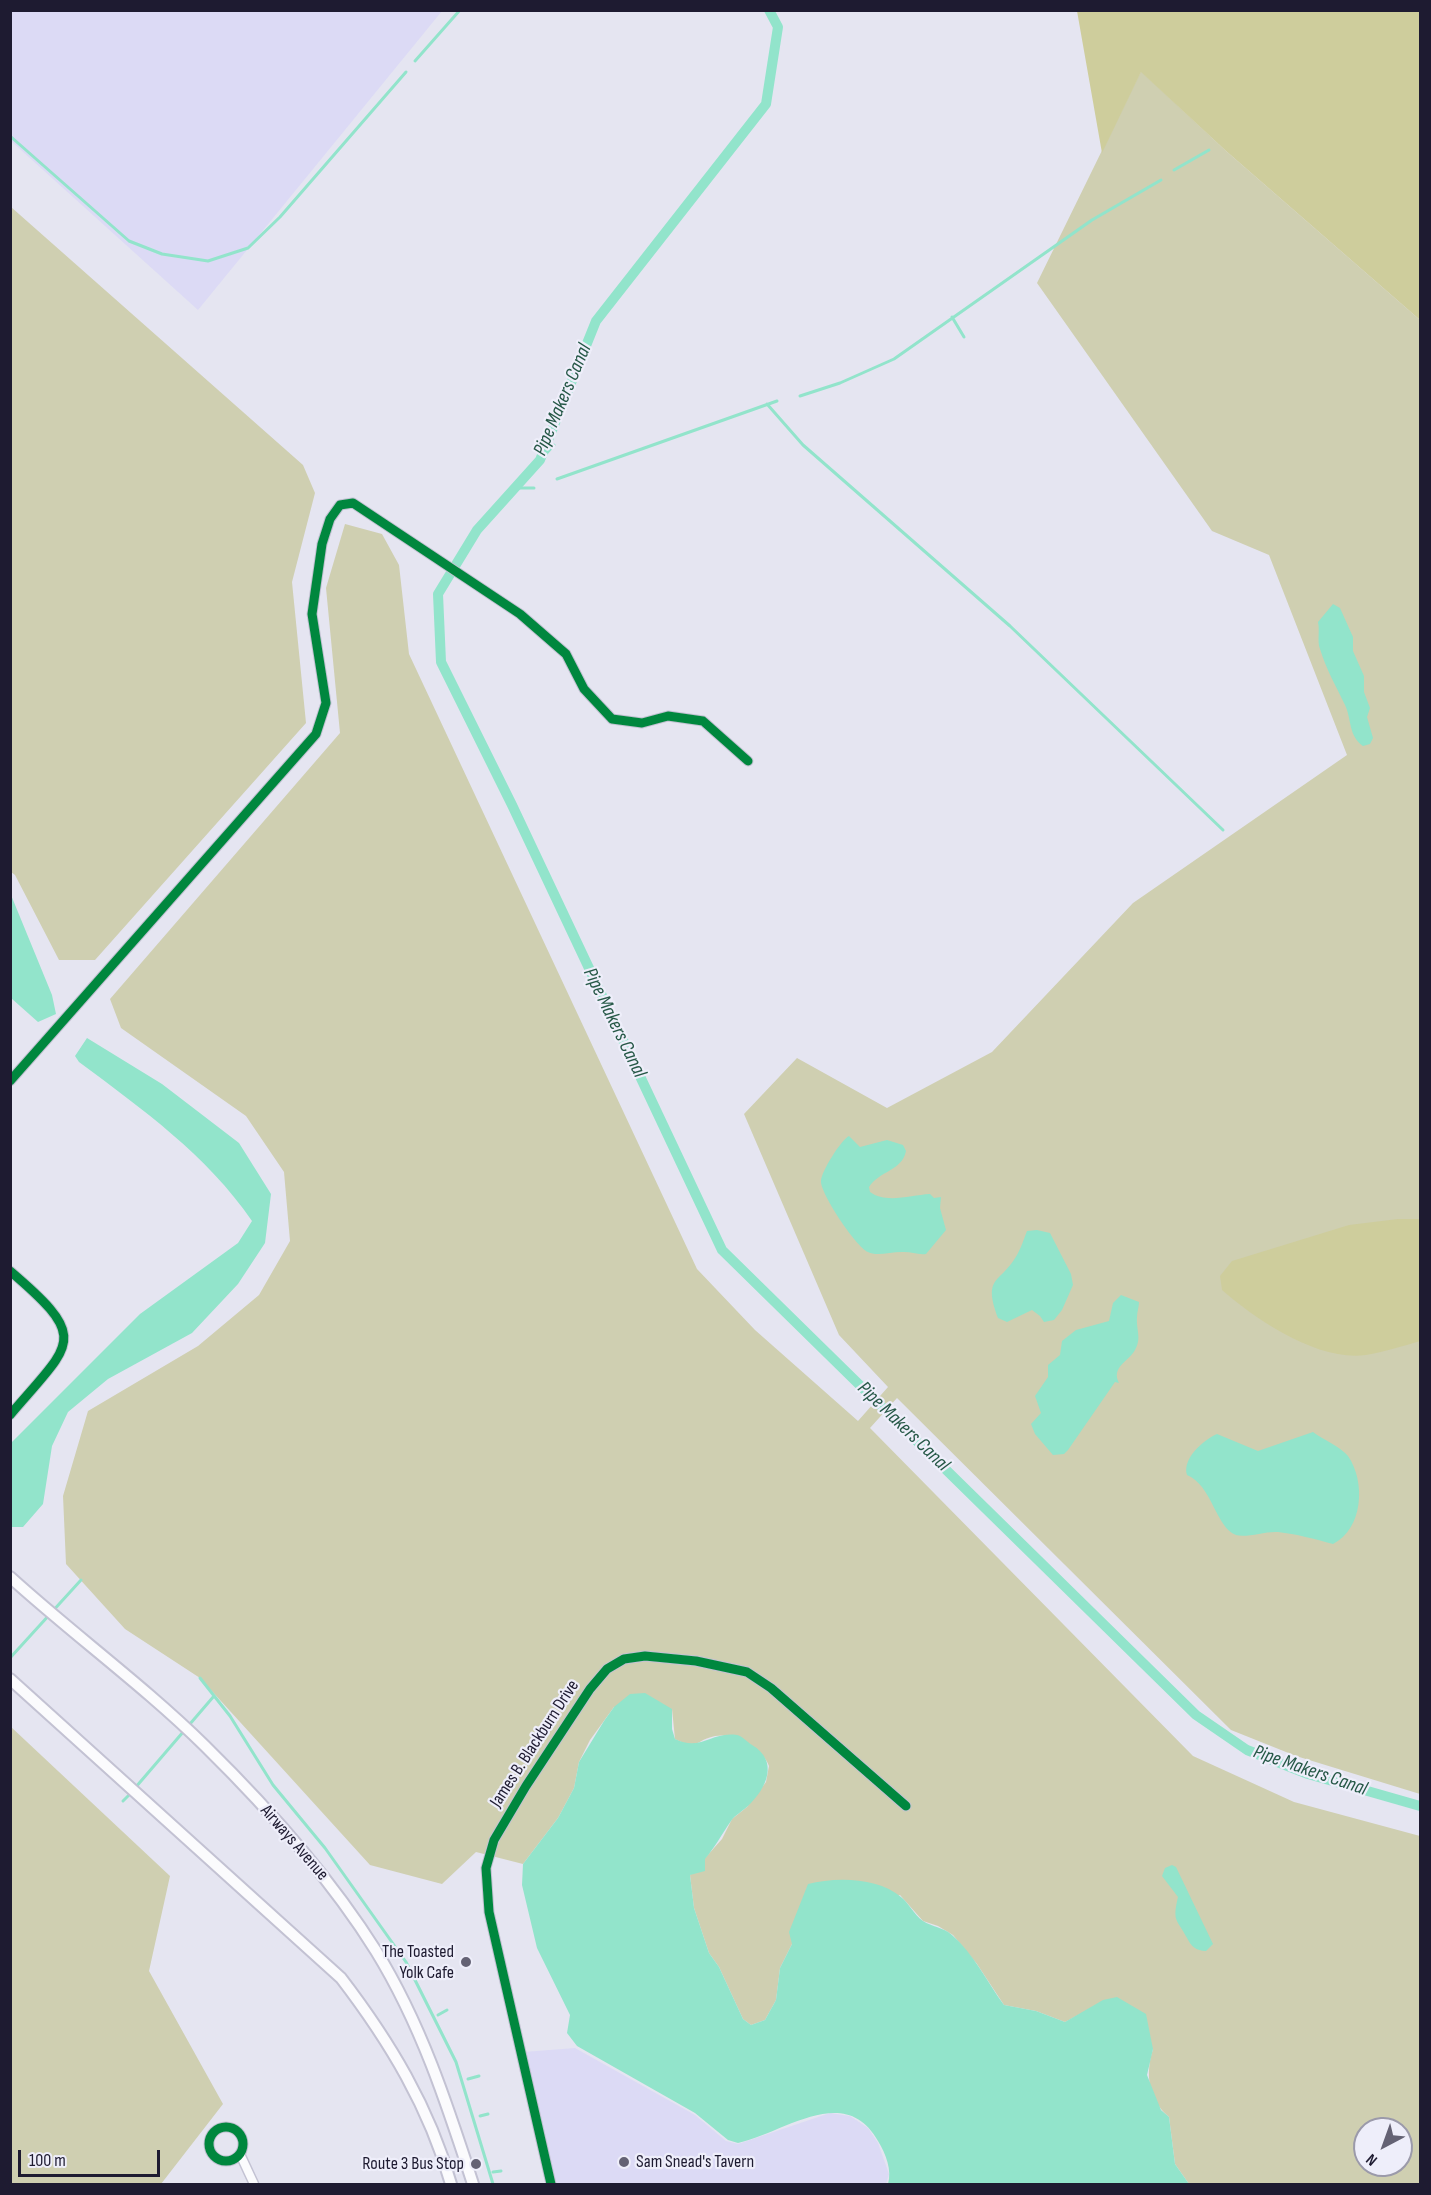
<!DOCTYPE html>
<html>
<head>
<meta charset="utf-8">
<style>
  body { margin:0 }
  #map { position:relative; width:1431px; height:2195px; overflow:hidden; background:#e5e5f1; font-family:"Sofia Sans Condensed",sans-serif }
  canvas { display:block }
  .frame { position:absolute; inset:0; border:12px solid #1e1b31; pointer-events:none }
  .north { position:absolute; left:1353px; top:2117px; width:60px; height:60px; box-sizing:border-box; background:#eeeefa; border:2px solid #9b9aaa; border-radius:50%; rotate:221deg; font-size:16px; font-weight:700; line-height:24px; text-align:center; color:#1e1b31 }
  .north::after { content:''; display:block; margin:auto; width:21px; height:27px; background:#646274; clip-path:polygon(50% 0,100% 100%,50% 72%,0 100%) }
  .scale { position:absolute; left:18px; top:2150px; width:142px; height:27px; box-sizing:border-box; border:3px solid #1e1b31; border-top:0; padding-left:8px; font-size:18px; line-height:21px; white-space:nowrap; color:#1e1b31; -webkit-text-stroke:4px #eeeefa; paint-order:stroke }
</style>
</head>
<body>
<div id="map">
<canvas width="1431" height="2195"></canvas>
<div class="frame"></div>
<div class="north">N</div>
<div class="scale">100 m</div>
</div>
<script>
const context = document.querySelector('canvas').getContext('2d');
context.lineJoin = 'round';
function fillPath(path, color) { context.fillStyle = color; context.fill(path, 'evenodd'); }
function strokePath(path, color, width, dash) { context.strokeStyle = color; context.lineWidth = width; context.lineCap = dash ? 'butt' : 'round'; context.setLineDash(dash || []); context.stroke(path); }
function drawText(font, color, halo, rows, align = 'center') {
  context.font = font + ' "Sofia Sans Condensed",sans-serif'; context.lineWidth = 4.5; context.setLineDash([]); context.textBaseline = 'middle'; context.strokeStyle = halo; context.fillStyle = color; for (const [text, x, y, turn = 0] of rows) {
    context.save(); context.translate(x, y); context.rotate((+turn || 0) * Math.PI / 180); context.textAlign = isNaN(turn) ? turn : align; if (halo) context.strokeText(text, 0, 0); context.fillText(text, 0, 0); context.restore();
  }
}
fillPath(new Path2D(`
  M11,10H442V11L198,310L11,141Z
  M575,2048L695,2115L726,2141L738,2144L830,2113L850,2116L868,2128L878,2143L889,2174L886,2184H551L524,2052Z`), '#dcdaf5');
fillPath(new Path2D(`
  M1141,71L1226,151L1420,320V1794L1296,1756L1231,1730L897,1398L870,1428L1193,1756L1294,1802L1420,1836V2184H1189L1175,2164L1169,2117C1148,2099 1145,2074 1153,2049L1084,2012L1065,2022L1036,2011L1004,2005L977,1964L953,1935L938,1926L923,1921L900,1895L792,1944L780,1968L776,2000L765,2020L751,2025L743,2019L719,1967L709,1953L694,1908L690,1875L722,1839L732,1819L747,1807L766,1782L769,1766C763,1748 734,1732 715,1736C695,1740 699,1751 675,1739L672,1709L614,1707L590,1740L579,1762L574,1788L558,1818L523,1864L476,1852L442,1884L370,1865L200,1678L125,1629L66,1564L63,1496L88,1411L198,1346L259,1295L290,1241L284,1172L246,1116L121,1028L110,999L340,733L326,588L345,524L382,534L399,565L409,654L697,1269L755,1330L858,1421L888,1387L839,1335L744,1114L797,1058L887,1108L992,1052L1133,903L1347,755L1269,555L1212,531L1037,283ZM1365,2129H1401V2165H1365Z
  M11,207L303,465L315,493L292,582L306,723L95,960H59L15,875L11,872Z
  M10,1726L170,1876L149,1971L223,2104L161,2184H11Z`), '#cfcfb1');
fillPath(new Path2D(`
  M1077,11H1420V320L1226,151L1141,72L1102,153Z
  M1398,1219H1420V1341C1403,1346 1384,1352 1366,1355C1319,1362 1256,1320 1222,1290L1220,1276L1232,1261L1349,1225Z`), '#cecd9c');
fillPath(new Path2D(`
  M1333,604L1340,608L1353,637V651L1364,676V692L1370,708L1367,717L1373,738L1370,744L1363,746C1348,735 1352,720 1345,705C1336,686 1326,669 1320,649C1317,641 1320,631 1318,622Z
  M11,895L52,995L56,1014L38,1022L11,998Z
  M87,1038L162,1084L239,1143L271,1194L265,1243L238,1284L192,1333L108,1379L68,1412L52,1446L43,1504L23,1527H11V1443L140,1314L238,1243L252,1221C207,1155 142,1109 79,1062L75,1056Z
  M849,1136L860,1147L887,1140L903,1145L906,1151C902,1171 879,1171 869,1187L870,1192C886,1204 911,1195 930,1194L934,1198L941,1197L940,1208L946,1230L926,1254C918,1255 912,1252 904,1252C893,1251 877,1257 868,1252C856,1247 820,1193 821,1181C821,1172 841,1140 849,1136Z
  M1037,1230L1050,1233L1071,1274L1073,1285L1062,1310L1054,1320L1044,1322L1040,1316L1032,1310L1007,1322L998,1318C982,1274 1001,1285 1018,1253C1022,1246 1024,1238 1027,1231Z
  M1121,1295L1139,1302C1139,1307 1137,1312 1137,1317C1136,1330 1142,1338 1135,1350C1128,1362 1111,1367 1119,1383L1115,1382L1068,1450L1064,1454L1053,1455L1035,1434L1031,1424L1041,1413L1035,1396L1048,1377V1365L1060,1355L1062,1341L1076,1330L1109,1321L1113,1303Z
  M1313,1432C1322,1439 1341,1447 1348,1456C1366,1482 1363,1529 1333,1544C1315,1539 1296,1534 1278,1532C1265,1531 1247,1538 1236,1535C1216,1528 1212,1485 1187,1475C1182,1459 1203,1440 1217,1434L1258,1451Z
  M645,1693L672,1709V1729L675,1739C701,1752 711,1731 737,1735C742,1736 747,1742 752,1745C779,1761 767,1788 748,1806C743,1811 735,1815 731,1821C722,1834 715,1847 705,1859V1871L690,1875L694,1908L709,1953L719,1967L743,2019L751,2025L765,2020L776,2000L780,1968L792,1944L789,1932L808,1884C835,1877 878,1877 901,1897C909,1903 914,1915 923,1921C932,1927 943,1927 952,1935C974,1954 987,1982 1004,2005L1036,2011L1065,2022L1103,2000L1117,1997L1146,2014L1153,2049L1147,2075L1161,2110L1169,2117L1175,2164L1189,2184H888C892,2170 886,2154 878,2141C845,2082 784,2133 738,2143L728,2140L695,2113L577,2046L567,2033L570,2015L537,1948L522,1885L523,1864L558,1818L574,1788L579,1762L604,1721L614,1707L630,1694Z
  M1172,1865L1176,1867L1213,1944L1206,1951C1196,1951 1191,1946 1187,1938C1177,1919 1172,1922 1178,1897L1162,1876L1165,1868Z`), '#92e4cb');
strokePath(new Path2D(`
  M415,61L460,10
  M10,136L129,241L162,254L208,261L248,248L280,217L406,72
  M1174,170L1209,150
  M952,317L964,337
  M800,396L840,383L894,359L1092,220L1161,180
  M767,404L803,445L1010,626L1223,830
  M557,479L777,401
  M534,488H515L554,445
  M10,1658L81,1580
  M200,1678L230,1716L273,1785L325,1848L406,1962L456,2062L493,2184
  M135,1788L214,1696
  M123,1801L131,1793
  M438,2015L447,2010
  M468,2079L479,2076
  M480,2116L488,2114
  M493,2172L501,2171`), '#92e4cb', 3);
strokePath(new Path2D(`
  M769,10L778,27L766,104L596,321L540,460L477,530L438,594L441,662L512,805L722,1250L1196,1715L1247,1750L1308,1774L1420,1806`), '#92e4cb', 10);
const street = new Path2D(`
  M10,1081L316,734L326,703L312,614L322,544L330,519L340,505L353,503L520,614L566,654L584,689L612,719L642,723L668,716L703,721L748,761
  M10,1271C91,1340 72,1342 10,1415
  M209 2144a17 17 0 1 1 34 0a17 17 0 1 1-34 0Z
  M240,2154L254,2184
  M551,2184L489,1912L486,1868L494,1840L526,1786L590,1689L607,1669L624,1659L645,1656L696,1661L747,1672L771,1688L906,1806`);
const secondary = new Path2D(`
  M10,1577C74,1635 144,1686 205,1746C269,1809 329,1876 376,1951C421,2024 447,2104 473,2184
  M10,1679L341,1978C390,2042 429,2107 451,2184`);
strokePath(street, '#c3c2d3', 11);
strokePath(secondary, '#c3c2d3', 14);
strokePath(street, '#fbfbfd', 8);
strokePath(secondary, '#fbfbfd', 10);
strokePath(new Path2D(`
  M10,1081L316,734L326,703L312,614L322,544L330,519L340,505L353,503L520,614L566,654L584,689L612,719L642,723L668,716L703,721L748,761
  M10,1271C91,1340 72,1342 10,1415
  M209 2144a17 17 0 1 1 34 0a17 17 0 1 1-34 0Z
  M551,2184L489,1912L486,1868L494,1840L526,1786L590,1689L607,1669L624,1659L645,1656L696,1661L747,1672L771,1688L906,1806`), '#00873e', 9);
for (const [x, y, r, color] of [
  [466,1962,6,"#646274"],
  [624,2162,6,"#646274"],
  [476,2164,6,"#646274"]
]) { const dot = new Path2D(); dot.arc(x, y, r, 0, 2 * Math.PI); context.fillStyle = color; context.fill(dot); strokePath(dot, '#eeeefa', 2); }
drawText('18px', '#1e1b31', '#eeeefa', [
  ["James B. Blackburn Drive",535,1744,-57],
  ["Airways Avenue",294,1843,49]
]);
drawText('18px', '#1e1b31', '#eeeefa', [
  ["The Toasted",454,1952],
  ["Yolk Cafe",454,1973],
  ["Sam Snead's Tavern",636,2162,"left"],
  ["Route 3 Bus Stop",464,2164]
], 'right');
drawText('italic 20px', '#265847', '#eeeefa', [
  ["Pipe Makers Canal",563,400,-67],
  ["Pipe Makers Canal",614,1023,64],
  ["Pipe Makers Canal",903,1427,44],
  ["Pipe Makers Canal",1310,1771,19]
]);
</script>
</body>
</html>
